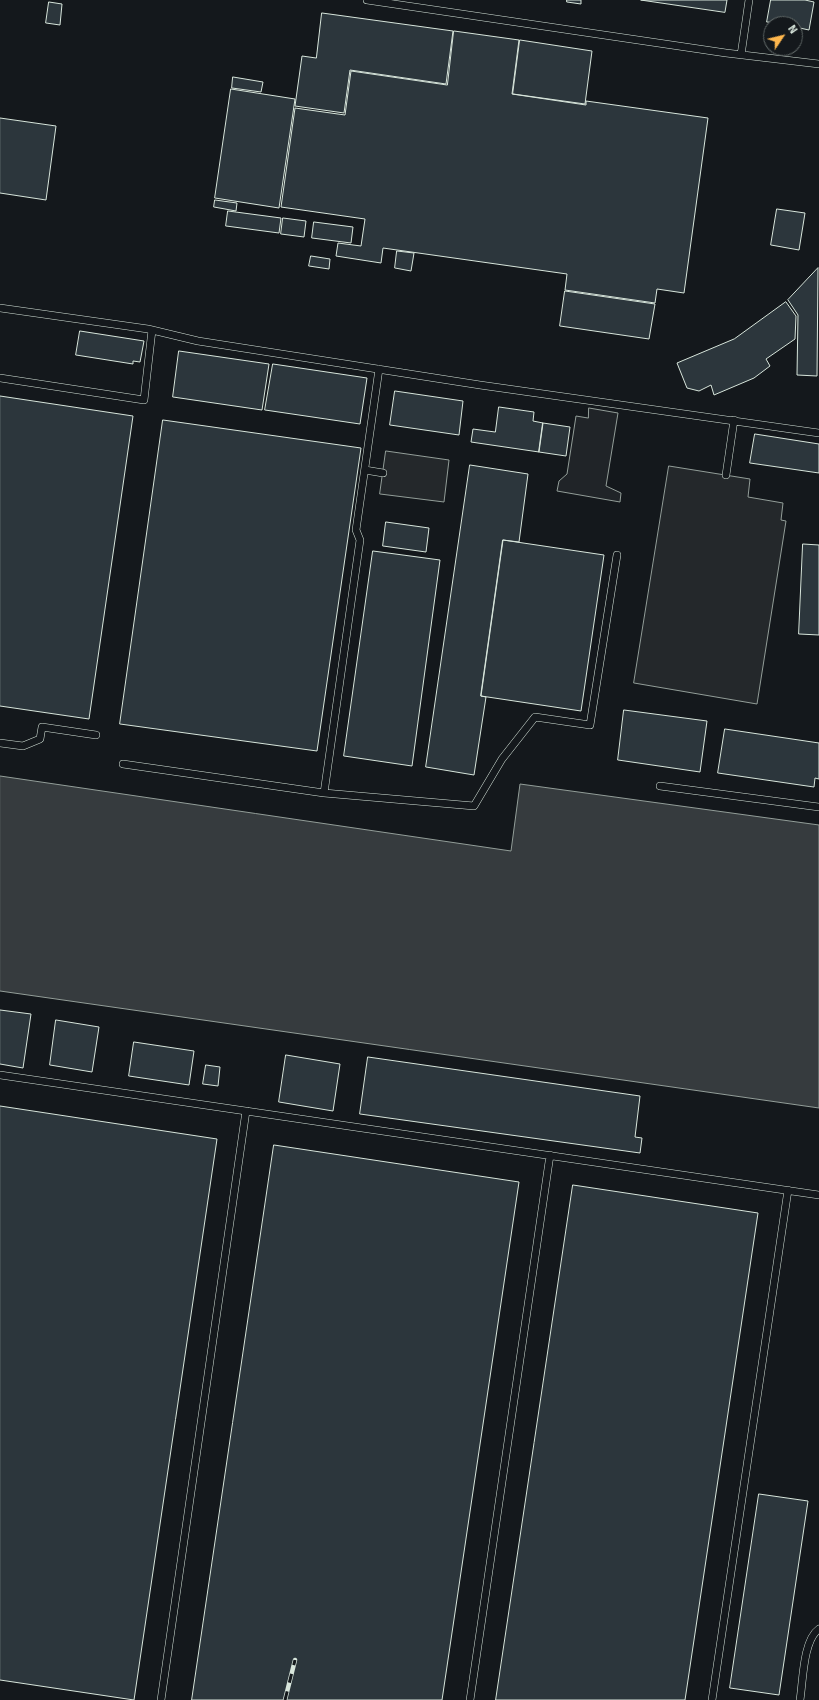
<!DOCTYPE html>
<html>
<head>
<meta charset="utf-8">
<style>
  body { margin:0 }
  #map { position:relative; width:819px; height:1700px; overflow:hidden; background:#14181c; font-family:Signika,sans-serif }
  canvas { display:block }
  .north { position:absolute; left:763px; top:16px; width:40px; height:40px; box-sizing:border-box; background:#14181c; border:1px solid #626a69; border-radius:50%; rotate:55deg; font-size:11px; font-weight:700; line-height:16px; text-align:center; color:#d8e6dc }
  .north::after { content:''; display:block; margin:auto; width:14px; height:18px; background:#ffb74d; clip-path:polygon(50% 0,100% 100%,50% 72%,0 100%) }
</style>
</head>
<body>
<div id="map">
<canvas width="819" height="1700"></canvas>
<div class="north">N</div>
</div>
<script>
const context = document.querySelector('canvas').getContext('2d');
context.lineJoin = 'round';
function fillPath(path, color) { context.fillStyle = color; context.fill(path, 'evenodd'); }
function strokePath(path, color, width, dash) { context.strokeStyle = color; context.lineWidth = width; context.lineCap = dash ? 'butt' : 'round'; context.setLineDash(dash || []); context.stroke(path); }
const green = new Path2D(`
  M589,408L618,413L606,486L621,493L620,502L557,491L559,481L567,474L576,416L588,418Z`);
fillPath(green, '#202428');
strokePath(green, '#939e99', 1);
const parking = new Path2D(`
  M386,451L449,460L444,502L380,494Z
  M669,466L750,479L748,497L783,503L781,520L786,521L757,704L634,683Z`);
fillPath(parking, '#24282b');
strokePath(parking, '#939e99', 1);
const water = new Path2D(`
  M0,776L511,851L520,784L819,825V1108L0,991Z`);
fillPath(water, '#363b3e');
strokePath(water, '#939e99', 1);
const building = new Path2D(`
  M567,0H581V4L567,2Z
  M641,0H727L725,12Z
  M771,0H805L814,2L809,30L795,27V24L767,22Z
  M49,2L62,4L60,25L46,23Z
  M322,13L453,31L446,84L350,70L344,113L295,106L302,56L316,58Z
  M454,31L519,40L512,94L586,105V101L708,118L684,293L657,289L655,303L565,290L567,274L383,248L381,263L336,256L338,243L361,246L365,219L281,207L295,108L345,115L351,71L447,85Z
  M520,40L592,51L585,104L513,94Z
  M233,77L263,82L261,92L232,88Z
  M231,89L295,99L279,208L215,198Z
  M0,118L56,126L46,200L0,193Z
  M215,200L237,203L236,211L214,207Z
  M777,209L805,213L799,250L771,245Z
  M228,211L281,218L279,233L226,226Z
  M283,218L306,221L304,237L281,234Z
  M314,222L353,227L351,243L312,238Z
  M397,251L414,253L411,271L395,268Z
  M311,256L330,259L329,269L309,266Z
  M818,268L817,376L797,375L798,315L788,300Z
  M565,291L655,304L649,339L560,326Z
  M786,302L796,316L795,339L766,359L770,366L754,378L714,395L711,385L699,391L687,388L677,363L734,339Z
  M80,331L144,341L140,362L133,361V364L76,355Z
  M179,351L269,364L262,410L173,397Z
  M273,364L367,378L360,424L265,410Z
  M395,391L463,401L459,435L390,425Z
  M0,396L133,416L89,719L0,706Z
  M499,407L534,412L533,421L543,423L539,452L471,442L473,429L495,432Z
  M163,420L361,448L317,751L120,724Z
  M543,423L570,427L566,456L539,452Z
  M755,434L819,444V473L750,463Z
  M470,465L528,474L519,542L503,540L481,696L486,697L474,775L426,767Z
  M386,522L429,528L426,552L383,546Z
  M503,540L604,555L581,711L481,696Z
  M803,544L819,545V635L799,634Z
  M373,551L440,560L412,766L344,756Z
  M624,710L707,721L700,772L618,760Z
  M725,729L819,743V779L815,778L814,787L718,773Z
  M0,1010L31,1014L23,1068L0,1064Z
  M56,1020L99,1027L92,1072L50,1065Z
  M134,1042L194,1051L189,1085L129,1076Z
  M286,1055L340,1064L333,1111L279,1102Z
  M368,1057L640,1096L635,1137L642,1138L640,1153L360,1114Z
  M206,1065L220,1067L218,1086L203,1084Z
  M0,1106L217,1139L134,1700L0,1680Z
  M274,1145L519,1182L442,1700H192Z
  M573,1185L758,1213L685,1700H496Z
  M759,1494L808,1501L779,1695L730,1688Z`);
fillPath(building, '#2c363c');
strokePath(building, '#d8e6dc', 1);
const lane = new Path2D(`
  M367,0L726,53L819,64
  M741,55L749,0
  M0,308L148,329L198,341L480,385L819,433
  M379,369L356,530L360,540L324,793L474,806L502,759L535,717L590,725L617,555
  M0,378L144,400L152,330
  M365,470L383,473
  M726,475L734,420
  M0,743L23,746L40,739L42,727L96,735
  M123,764L324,793
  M660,786L819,807
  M0,1075L819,1195
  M161,1700L246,1111
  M470,1700L550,1155
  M712,1700L788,1190
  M800,1700C803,1681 803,1640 819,1629`);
strokePath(lane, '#d8e6dc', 8);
strokePath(lane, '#14181c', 7);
const rail = new Path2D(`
  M285,1700L295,1660`);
strokePath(rail, '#d8e6dc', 4.5);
strokePath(rail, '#14181c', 3, [9]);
</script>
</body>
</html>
